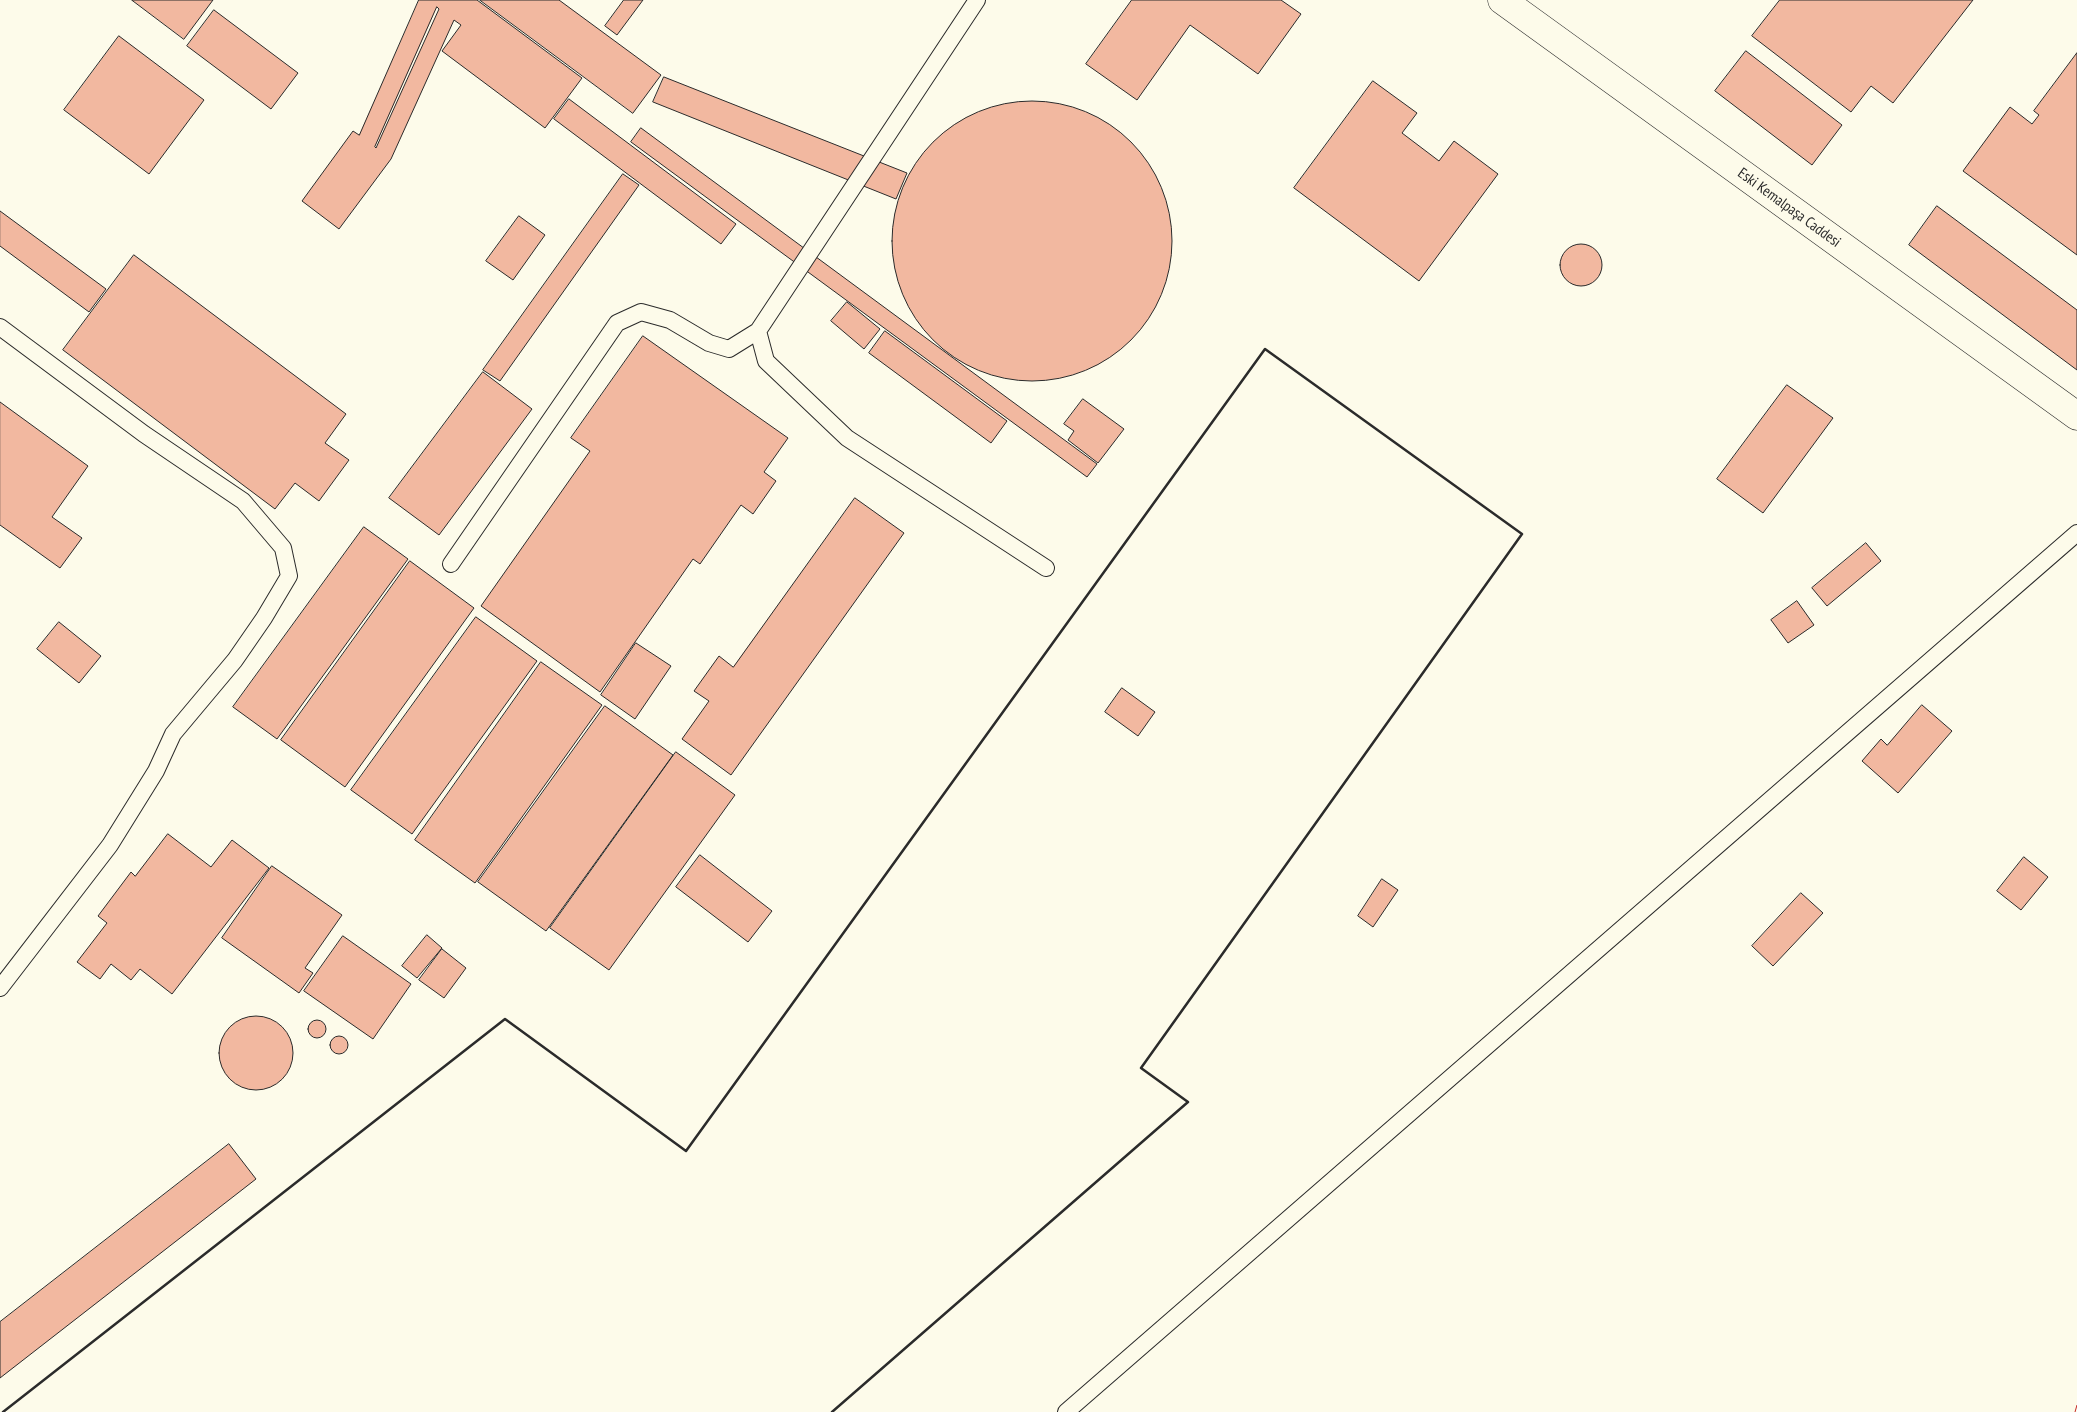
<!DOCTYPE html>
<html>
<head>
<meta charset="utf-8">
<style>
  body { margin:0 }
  canvas { display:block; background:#fdfbea }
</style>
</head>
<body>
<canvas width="2077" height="1412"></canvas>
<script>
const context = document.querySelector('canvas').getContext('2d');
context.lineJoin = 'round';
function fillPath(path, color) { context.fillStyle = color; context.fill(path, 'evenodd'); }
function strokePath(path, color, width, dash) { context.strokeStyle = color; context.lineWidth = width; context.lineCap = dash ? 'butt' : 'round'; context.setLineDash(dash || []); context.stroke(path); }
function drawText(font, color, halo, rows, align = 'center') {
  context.font = font + ' "PT Sans Narrow",sans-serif'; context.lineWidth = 4; context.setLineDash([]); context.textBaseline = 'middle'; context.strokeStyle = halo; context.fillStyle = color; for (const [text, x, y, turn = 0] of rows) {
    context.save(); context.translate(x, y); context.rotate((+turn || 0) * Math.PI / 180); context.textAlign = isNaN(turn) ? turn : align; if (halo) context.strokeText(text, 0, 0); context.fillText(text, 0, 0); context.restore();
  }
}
const building = new Path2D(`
  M132,0H213L184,39Z
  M419,0H477L582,78L545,128L442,51L461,25L454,20L391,159L339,229L302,201L353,131L359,135ZM437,7L439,9L376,148L375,147Z
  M480,0H559L661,75L633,113Z
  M624,0H643L617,35L605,26Z
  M1132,0H1281L1301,14L1258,74L1190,25L1137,100L1086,64Z
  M1780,0H1973L1893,103L1871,86L1851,112L1752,36Z
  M214,10L298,73L271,109L187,46Z
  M119,36L204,100L149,174L64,110Z
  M1746,51L1842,125L1812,165L1715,91Z
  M2077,53V255L1963,171L2010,107L2032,124L2039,115L2034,111Z
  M664,77L907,173L896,199L653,102Z
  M1373,81L1417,113L1402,133L1439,161L1454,141L1498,174L1419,281L1294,188Z
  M569,99L736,224L721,244L554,119Z
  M892 241a140 140 0 1 1 280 0a140 140 0 1 1-280 0Z
  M641,128L1097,464L1087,477L631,142Z
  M623,174L639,185L500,381L483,370Z
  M1937,206L2077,310V370L1909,245Z
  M0,211L106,289L89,312L0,246Z
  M519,216L545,235L513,280L486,261Z
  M1560 265a21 21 0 1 1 42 0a21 21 0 1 1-42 0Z
  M134,255L346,414L325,443L349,460L319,501L295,483L275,509L63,350Z
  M847,302L880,329L864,349L831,321Z
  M885,331L1007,421L991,443L869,353Z
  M643,336L788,438L764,472L776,481L753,514L741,505L700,564L693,559L600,692L481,606L590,451L571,438Z
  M483,372L532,409L439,535L389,498Z
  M1787,385L1833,418L1763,513L1717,479Z
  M1083,399L1124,429L1098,463L1068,440L1074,431L1064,424Z
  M0,402L88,466L52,517L82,538L60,568L0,525Z
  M855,498L904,533L731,775L682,739L709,701L694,691L719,656L733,667Z
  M364,527L408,559L277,739L233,707Z
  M1866,543L1881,561L1827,606L1812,588Z
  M410,561L474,608L345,787L281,740Z
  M1797,601L1814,625L1788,643L1771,620Z
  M476,617L537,661L412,834L351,790Z
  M59,622L101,656L79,683L37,649Z
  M636,643L671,666L635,719L601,695Z
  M541,662L602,705L475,883L415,840Z
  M1122,688L1155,712L1138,736L1105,712Z
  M1922,705L1952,731L1898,793L1862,761L1881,739L1887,745Z
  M605,706L673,755L546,931L478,882Z
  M676,752L735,795L609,970L550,928Z
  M168,834L211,867L232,840L269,868L172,994L140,969L131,980L111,964L100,979L77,962L107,923L98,916L131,872L135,876Z
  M700,855L772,911L748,942L676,887Z
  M2024,857L2048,877L2021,910L1997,891Z
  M272,866L342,915L305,968L313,973L299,993L222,938Z
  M1382,879L1398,890L1373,927L1358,916Z
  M1801,893L1823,913L1773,966L1752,946Z
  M427,935L442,948L417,978L402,966Z
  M343,936L411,984L373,1039L304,991Z
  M442,949L466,968L444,998L419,980Z
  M219 1053a37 37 0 1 1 74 0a37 37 0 1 1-74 0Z
  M308 1029a9 9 0 1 1 18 0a9 9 0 1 1-18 0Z
  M330 1045a9 9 0 1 1 18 0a9 9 0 1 1-18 0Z
  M229,1144L256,1179L0,1378V1322Z`);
fillPath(building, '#f2b8a0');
strokePath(building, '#2b2b2b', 1);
const service = new Path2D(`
  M977,0L758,331L766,361L847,438L1046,568
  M0,327L144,434L243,501L283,548L289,576L264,618L235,660L173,734L156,771L110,845L0,988
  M451,564L617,323L641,312L670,320L709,343L729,349L758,331
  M1066,1412L2077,533`);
const tertiary = new Path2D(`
  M1502,0L2077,416`);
strokePath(service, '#2b2b2b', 18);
strokePath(tertiary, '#2b2b2b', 29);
strokePath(service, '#fdfbea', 16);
strokePath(tertiary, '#fdfbea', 28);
strokePath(new Path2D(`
  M3,1412L505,1019L686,1151L1265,349L1522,534L1141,1068L1188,1102L832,1412`), '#2b2b2b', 2.5);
strokePath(new Path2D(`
  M2075,1412L2077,1405`), '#c62828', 1, [18, 4, 2.5, 4]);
drawText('15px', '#2b2b2b', '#fdfbea', [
  ["Eski Kemalpaşa Caddesi",1789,208,36]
]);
</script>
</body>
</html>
